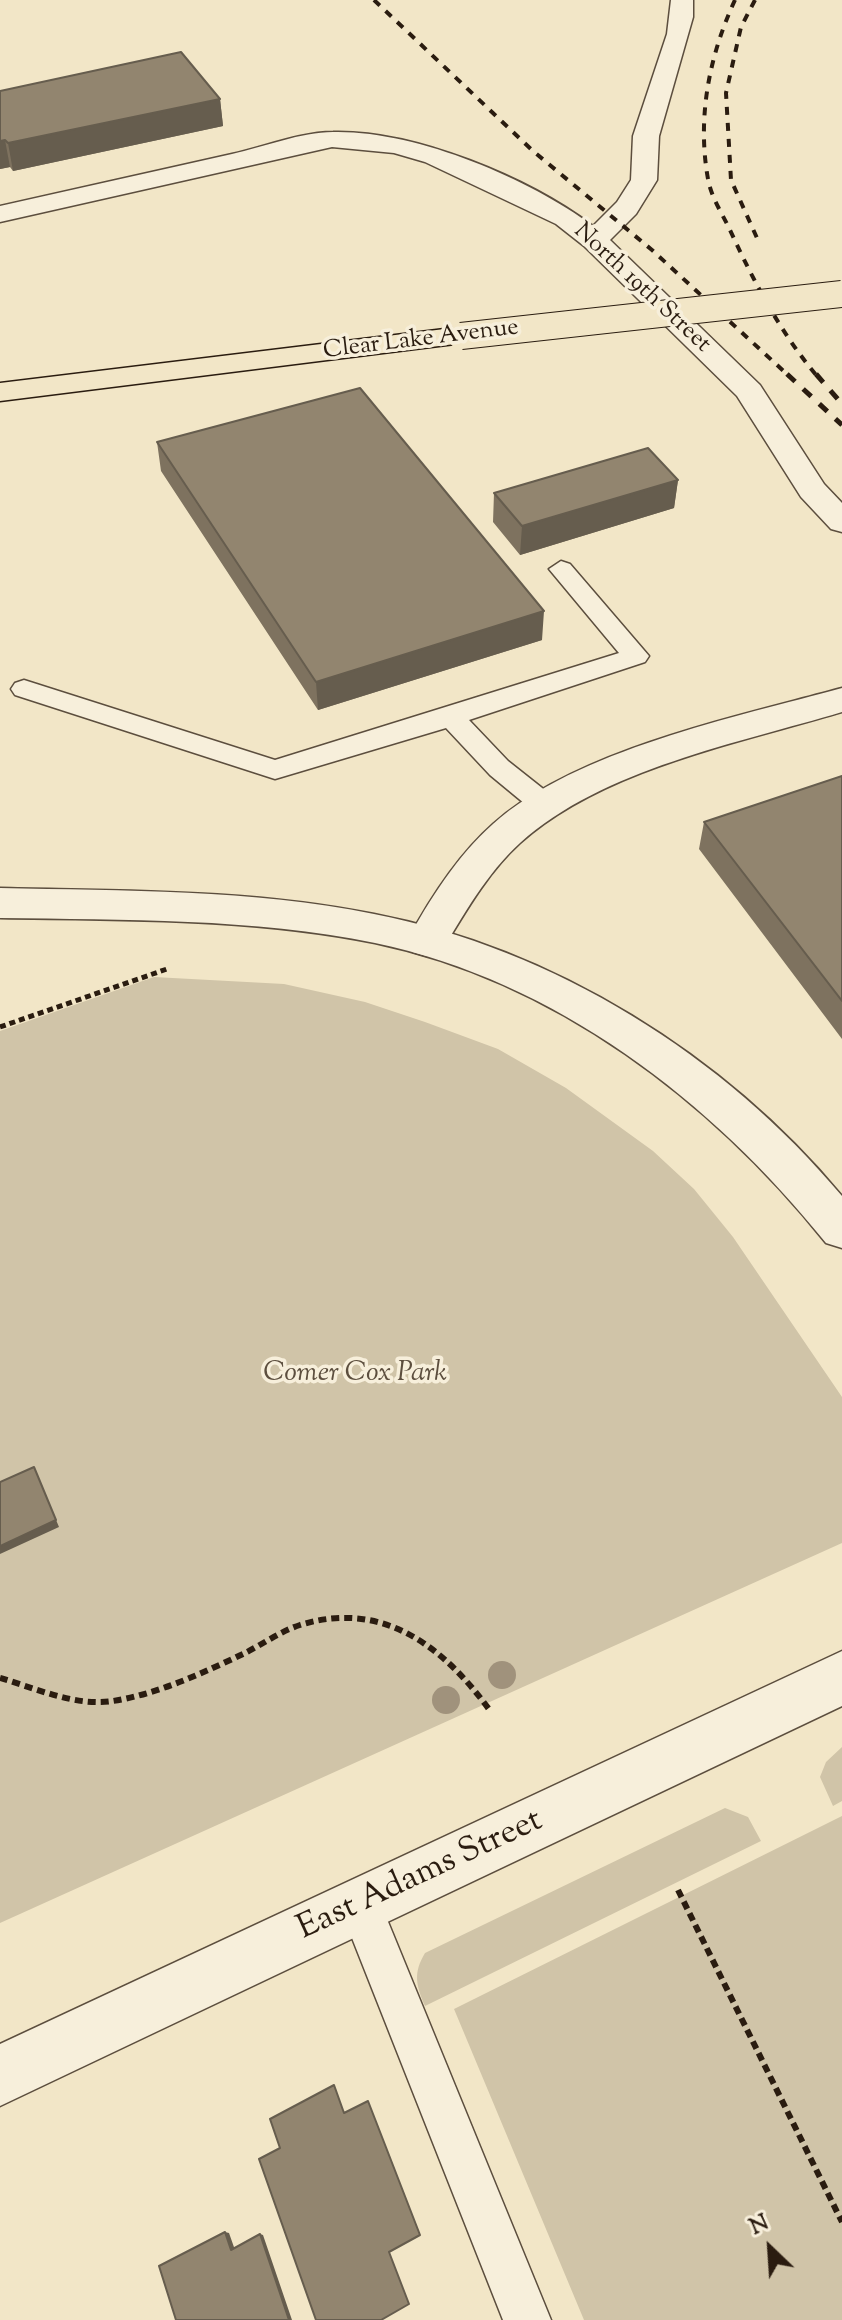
<!DOCTYPE html>
<html>
<head>
<meta charset="utf-8">
<style>
  body { margin:0 }
  #map { position:relative; width:842px; height:2320px; overflow:hidden; background:#f2e6c7; font-family:"Sorts Mill Goudy",serif }
  canvas { display:block }
  .north { position:absolute; left:730px; top:2208px; width:80px; height:80px; -webkit-text-stroke:6px #f7efdb; paint-order:stroke; rotate:335deg; font-size:22px; font-weight:700; line-height:32px; text-align:center; color:#2a1c10 }
  .north::after { content:''; display:block; margin:auto; width:28px; height:36px; background:#2a1c10; clip-path:polygon(50% 0,100% 100%,50% 72%,0 100%) }
</style>
</head>
<body>
<div id="map">
<canvas width="842" height="2320"></canvas>
<div class="north">N</div>
</div>
<script>
const context = document.querySelector('canvas').getContext('2d');
context.lineJoin = 'round';
function fillPath(path, color) { context.fillStyle = color; context.fill(path, 'evenodd'); }
function strokePath(path, color, width, dash) { context.strokeStyle = color; context.lineWidth = width; context.lineCap = dash ? 'butt' : 'round'; context.setLineDash(dash || []); context.stroke(path); }
function drawText(font, color, halo, rows, align = 'center') {
  context.font = font + ' "Sorts Mill Goudy",serif'; context.lineWidth = 7; context.setLineDash([]); context.textBaseline = 'middle'; context.strokeStyle = halo; context.fillStyle = color; for (const [text, x, y, turn = 0] of rows) {
    context.save(); context.translate(x, y); context.rotate((+turn || 0) * Math.PI / 180); context.textAlign = isNaN(turn) ? turn : align; if (halo) context.strokeText(text, 0, 0); context.fillText(text, 0, 0); context.restore();
  }
}
fillPath(new Path2D(`
  M154,977L284,984L365,1002L425,1022L498,1049L566,1088L653,1151L694,1189L733,1237L842,1397V1543L0,1923V1031Z
  M842,1747V1801L833,1806L820,1777L826,1762Z
  M725,1808L748,1817L761,1841L425,2006C416,1985 413,1973 425,1953Z
  M842,1816V2320H584L454,2009Z`), '#d0c4a8');
const service = new Path2D(`
  M561,561L570,564L649,656L645,662L469,720L508,761L556,799L560,806L556,813L546,816L536,813L490,775L446,728L275,779L15,695L11,689L15,683L24,680L275,760L619,653L549,569Z
  M360,1884L375,1890L551,2320H503L339,1905L345,1890Z`);
const minor = new Path2D(`
  M671,0H693V17L659,136L657,180L636,214L610,240L760,385L824,484L842,503V532L831,529L801,497L737,396L584,246L556,224L425,162L394,153L332,147L0,222V206C77,189 155,171 232,154C264,147 301,132 333,132C415,130 529,178 593,226L617,202L631,180L633,136L667,34Z
  M842,688V712C739,743 602,769 520,843C487,873 464,914 441,952L427,956L413,952L407,941C429,900 458,855 493,824C576,750 736,717 842,688Z
  M842,1651V1706L0,2106V2044Z`);
const tertiary = new Path2D(`
  M0,888C125,891 251,889 374,914C555,949 725,1056 842,1196V1248L826,1243C712,1101 556,981 375,943C252,918 125,920 0,918Z`);
const primary = new Path2D(`
  M461,327L471,330L475,336L471,342L0,401V383Z`);
strokePath(service, '#5c4e3e', 3);
strokePath(minor, '#5c4e3e', 3);
strokePath(tertiary, '#5c4e3e', 3);
strokePath(primary, '#2a1c10', 3);
strokePath(new Path2D(`
  M0,1027L167,969`), '#2a1c10', 5, [6, 4]);
strokePath(new Path2D(`
  M0,1678C35,1688 76,1707 113,1701C158,1694 205,1672 245,1653C263,1644 281,1631 300,1625C384,1599 445,1648 491,1712
  M678,1890L842,2222`), '#2a1c10', 6, [8, 5]);
fillPath(service, '#f7efdb');
fillPath(minor, '#f7efdb');
fillPath(tertiary, '#f7efdb');
fillPath(primary, '#f2e6c7');
strokePath(new Path2D(`
  M374,0L533,151L652,250L789,376
  M735,0C709,56 697,118 708,179C711,197 722,213 730,230C754,282 780,332 817,376
  M755,0L741,27L726,93L731,180L757,238`), '#2a1c10', 4, [8, 8]);
strokePath(new Path2D(`
  M787,374L842,425
  M816,374L842,404`), '#2a1c10', 5, [11, 11]);
const primaryBridge = new Path2D(`
  M461,336L842,294`);
strokePath(primaryBridge, '#2a1c10', 28, []);
strokePath(primaryBridge, '#f2e6c7', 26);
context.fillStyle = '#a0927c';
for (const [x, y] of [
  [502,1675],
  [446,1700]
]) { context.beginPath(); context.arc(x, y, 14, 0, 2 * Math.PI); context.fill(); }
fillPath(new Path2D(`
  M0,91L220,99L223,126L13,171L10,167L0,169Z
  M157,442L542,640L318,710L161,471Z
  M678,480L674,508L520,555L493,522L494,493Z
  M842,776V1039L699,849L704,822Z`), '#7e725f');
fillPath(new Path2D(`
  M220,99L223,126L13,171L8,143Z
  M5,140L10,167L0,169V141Z
  M678,480L674,508L520,555L522,526Z
  M544,611L542,640L318,710L316,682Z
  M34,1467L59,1527L0,1554V1546Z
  M225,2232L229,2233L235,2250H231Z
  M260,2234L263,2235L292,2320H289Z`), '#665d4e');
const building = new Path2D(`
  M181,52L220,99L8,143L5,140L0,141V91Z
  M360,388L544,611L316,682L157,442Z
  M648,448L678,480L522,526L494,493Z
  M842,776V1001L704,822Z
  M34,1467L56,1520L0,1546V1482Z
  M334,2085L344,2113L368,2101L420,2235L389,2252L409,2304L381,2320H316L259,2159L280,2148L270,2119Z
  M225,2232L231,2250L260,2234L289,2320H176L159,2266Z`);
fillPath(building, '#92856f');
strokePath(building, '#665d4e', 2);
drawText('24px', '#2a1c10', '#f7efdb', [
  ["North 19th Street",641,289,43],
  ["Clear Lake Avenue",421,341,-7]
]);
drawText('italic 28px', '#5c4e3e', '#f7efdb', [
  ["Comer Cox Park",355,1375]
]);
drawText('34px', '#2a1c10', '#f7efdb', [
  ["East Adams Street",421,1877,-25]
]);
</script>
</body>
</html>
